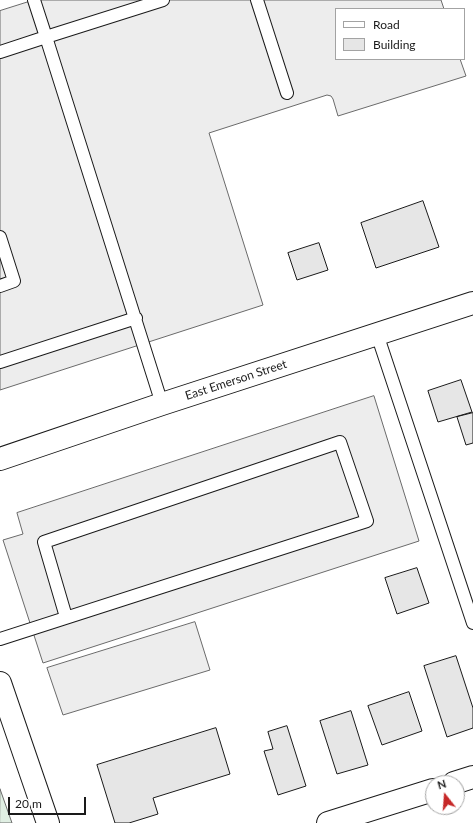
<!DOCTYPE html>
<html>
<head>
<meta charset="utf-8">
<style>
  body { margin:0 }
  #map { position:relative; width:473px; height:823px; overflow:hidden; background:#fff; font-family:Lato,sans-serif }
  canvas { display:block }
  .legend { position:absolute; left:335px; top:8px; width:130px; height:52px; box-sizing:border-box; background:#fff; border:1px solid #a3a3a3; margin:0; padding:5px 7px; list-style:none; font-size:12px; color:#1a1a1a }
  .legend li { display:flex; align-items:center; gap:8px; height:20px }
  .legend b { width:20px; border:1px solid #a3a3a3 }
  .north { position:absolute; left:425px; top:775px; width:40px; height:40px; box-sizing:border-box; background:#fff; border:1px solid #a3a3a3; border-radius:50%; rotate:343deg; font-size:11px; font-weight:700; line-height:16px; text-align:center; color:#1a1a1a }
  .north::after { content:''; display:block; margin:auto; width:14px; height:18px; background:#c62828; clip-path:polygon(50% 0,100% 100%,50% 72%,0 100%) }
  .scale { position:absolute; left:8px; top:797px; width:78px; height:18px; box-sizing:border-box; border:2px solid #1a1a1a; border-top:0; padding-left:5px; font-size:12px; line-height:14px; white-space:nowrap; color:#1a1a1a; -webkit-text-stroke:3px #fff; paint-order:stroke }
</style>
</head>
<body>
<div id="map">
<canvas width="473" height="823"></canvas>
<ul class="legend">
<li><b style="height:5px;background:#fff"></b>Road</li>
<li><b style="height:11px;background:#e6e6e6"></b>Building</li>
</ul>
<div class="north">N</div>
<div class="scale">20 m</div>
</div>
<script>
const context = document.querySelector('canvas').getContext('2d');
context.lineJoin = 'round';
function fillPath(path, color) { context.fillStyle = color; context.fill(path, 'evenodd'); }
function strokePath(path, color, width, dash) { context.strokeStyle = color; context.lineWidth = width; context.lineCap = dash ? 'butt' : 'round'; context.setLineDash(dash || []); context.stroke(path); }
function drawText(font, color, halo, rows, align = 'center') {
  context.font = font + ' Lato,sans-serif'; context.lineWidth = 3; context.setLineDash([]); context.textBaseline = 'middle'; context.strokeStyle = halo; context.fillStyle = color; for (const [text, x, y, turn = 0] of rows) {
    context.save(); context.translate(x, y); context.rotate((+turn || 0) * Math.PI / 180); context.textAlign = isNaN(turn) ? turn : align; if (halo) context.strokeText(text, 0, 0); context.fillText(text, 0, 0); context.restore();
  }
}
const green = new Path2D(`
  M0,789L12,823H0Z`);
fillPath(green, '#e0efe3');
strokePath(green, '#6a6a6a', 1);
const parking = new Path2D(`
  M34,0H441L444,9H336V59H460L466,76L338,116L333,99L331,96L327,95L209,133L263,305L0,390V11Z
  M374,396L419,541L43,663L3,540L23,534L17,513Z
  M195,622L210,670L63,715L47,668Z`);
fillPath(parking, '#ededed');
strokePath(parking, '#6a6a6a', 1);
const building = new Path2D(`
  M423,201L439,247L376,268L361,223Z
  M319,243L328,270L297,280L288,253Z
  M461,380L472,412L438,422L428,391Z
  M473,413V443L466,445L457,417Z
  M417,568L429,603L397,614L385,578Z
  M456,656L473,708V728L447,737L424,666Z
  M409,692L422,731L382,745L368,706Z
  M351,711L368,765L337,774L320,721Z
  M287,726L306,786L278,795L264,751L273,749L268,732Z
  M216,728L230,774L153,798L158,814L129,823H115L97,765Z`);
fillPath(building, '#e6e6e6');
strokePath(building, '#1a1a1a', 1);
const lane = new Path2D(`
  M34,0L46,37L163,0
  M257,0L287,93
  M0,52L46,37L162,404
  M0,237L14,281L0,286
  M377,334L473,623
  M0,362L136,318
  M0,639L367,521L340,442L44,542L66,617`);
const street = new Path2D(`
  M0,683L48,823
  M454,783L473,777
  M328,823L433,790`);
const secondary = new Path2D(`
  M0,459L162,404L473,303`);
strokePath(lane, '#1a1a1a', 14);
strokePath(street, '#1a1a1a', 24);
strokePath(secondary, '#1a1a1a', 24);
strokePath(lane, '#fff', 12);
strokePath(street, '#fff', 22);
strokePath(secondary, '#fff', 22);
drawText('12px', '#1a1a1a', '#fff', [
  ["East Emerson Street",236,380,-18]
]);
</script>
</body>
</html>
